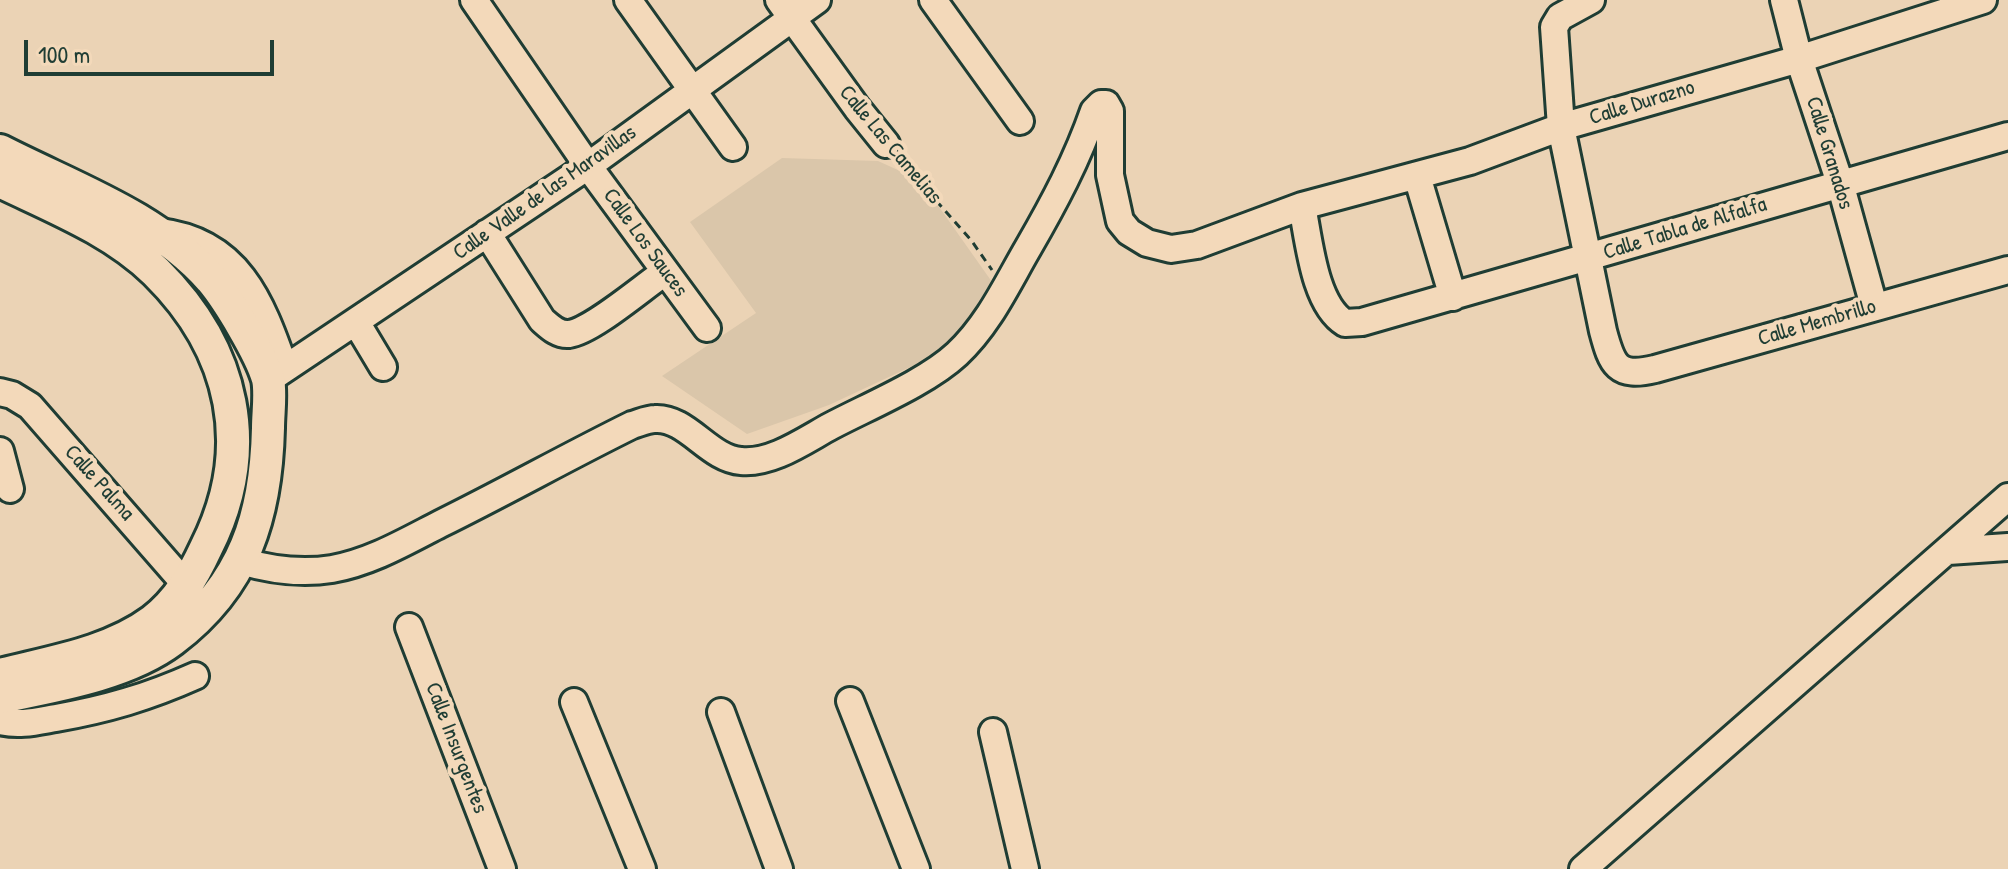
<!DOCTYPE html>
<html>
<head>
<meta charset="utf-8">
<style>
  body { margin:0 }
  #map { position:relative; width:2008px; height:869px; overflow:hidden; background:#ebd3b5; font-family:"Patrick Hand",sans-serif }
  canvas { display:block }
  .scale { position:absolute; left:24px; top:40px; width:250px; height:36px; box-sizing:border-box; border:4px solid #1f3d34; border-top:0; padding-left:10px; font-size:24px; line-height:28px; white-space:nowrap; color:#1f3d34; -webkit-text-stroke:6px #f3d9ba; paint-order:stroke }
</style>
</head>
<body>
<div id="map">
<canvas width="2008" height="869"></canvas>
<div class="scale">100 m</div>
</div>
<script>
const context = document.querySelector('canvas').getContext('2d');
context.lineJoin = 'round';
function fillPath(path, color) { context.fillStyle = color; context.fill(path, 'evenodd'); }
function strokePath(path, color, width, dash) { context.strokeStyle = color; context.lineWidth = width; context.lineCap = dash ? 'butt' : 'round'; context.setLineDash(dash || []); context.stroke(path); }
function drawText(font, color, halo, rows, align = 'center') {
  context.font = font + ' "Patrick Hand",sans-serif'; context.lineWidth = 8; context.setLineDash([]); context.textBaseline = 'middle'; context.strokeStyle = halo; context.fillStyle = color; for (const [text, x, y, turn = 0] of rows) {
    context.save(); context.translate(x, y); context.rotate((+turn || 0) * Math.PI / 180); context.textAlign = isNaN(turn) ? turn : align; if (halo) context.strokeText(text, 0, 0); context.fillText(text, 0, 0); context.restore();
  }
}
fillPath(new Path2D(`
  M782,158L878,161L920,180L997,289L966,341L829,405L747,434L662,376L756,313L690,222Z`), '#dac6aa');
const minor = new Path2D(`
  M474,0L588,166L707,328
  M628,0L733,147
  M779,0L857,108L886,144
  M933,0L1020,121
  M1591,0L1560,17L1554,27L1561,127L1603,331C1612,365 1617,378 1655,369L2008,270
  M1784,0L1799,59L1840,183L1874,306
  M1417,176L1453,297
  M1302,206C1309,240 1314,304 1345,323L1362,322L2008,136
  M159,232C238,241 261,301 284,367
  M487,233L542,320C550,327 558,335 569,334C592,331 644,286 665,272
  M356,322L383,367
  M268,380L588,166L817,0
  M0,392L12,395L30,406L187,586
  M0,451L10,489
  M1948,551L2008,547
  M241,561C271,570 301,574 332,569C371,562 405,542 440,524C505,492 567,457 632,425C639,423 648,419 655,419C687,417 709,459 741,461C772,464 805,440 831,426C869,406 927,382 957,354C989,324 1007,284 1028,248C1054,203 1077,160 1094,111L1101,104H1106L1110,111V175L1120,221L1129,232L1147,243L1171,249L1197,245L1302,206L1470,161L1561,127L1799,59L1983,0
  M409,627L502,869
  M850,701L916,869
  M574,702L642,869
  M721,712L779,869
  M0,721C19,726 38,721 56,718C107,709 148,697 195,676
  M993,732L1025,869
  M1583,869L2008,497`);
const major = new Path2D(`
  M0,151C74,189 155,216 211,279C228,299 261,354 268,379C271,393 268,413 268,428C266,515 245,585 172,640C127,674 54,686 0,697
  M0,181C54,207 113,230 156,272C235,350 256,449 206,548C193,576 178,602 153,621C110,653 51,662 0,675`);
strokePath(minor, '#1f3d34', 32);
strokePath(major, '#1f3d34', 38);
strokePath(new Path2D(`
  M899,159L971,240L992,270`), '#1f3d34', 3, [8, 6]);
strokePath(minor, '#f3d9ba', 26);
strokePath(major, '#f3d9ba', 32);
drawText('22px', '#1f3d34', '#f3d9ba', [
  ["Calle Durazno",1642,103,-17],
  ["Calle Las Camelias",890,145,50],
  ["Calle Granados",1829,153,73],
  ["Calle Valle de las Maravillas",545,193,-35],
  ["Calle Tabla de Alfalfa",1685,229,-17],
  ["Calle Los Sauces",645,243,54],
  ["Calle Membrillo",1817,323,-16],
  ["Calle Palma",99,483,48],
  ["Calle Insurgentes",456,748,69]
]);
</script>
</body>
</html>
